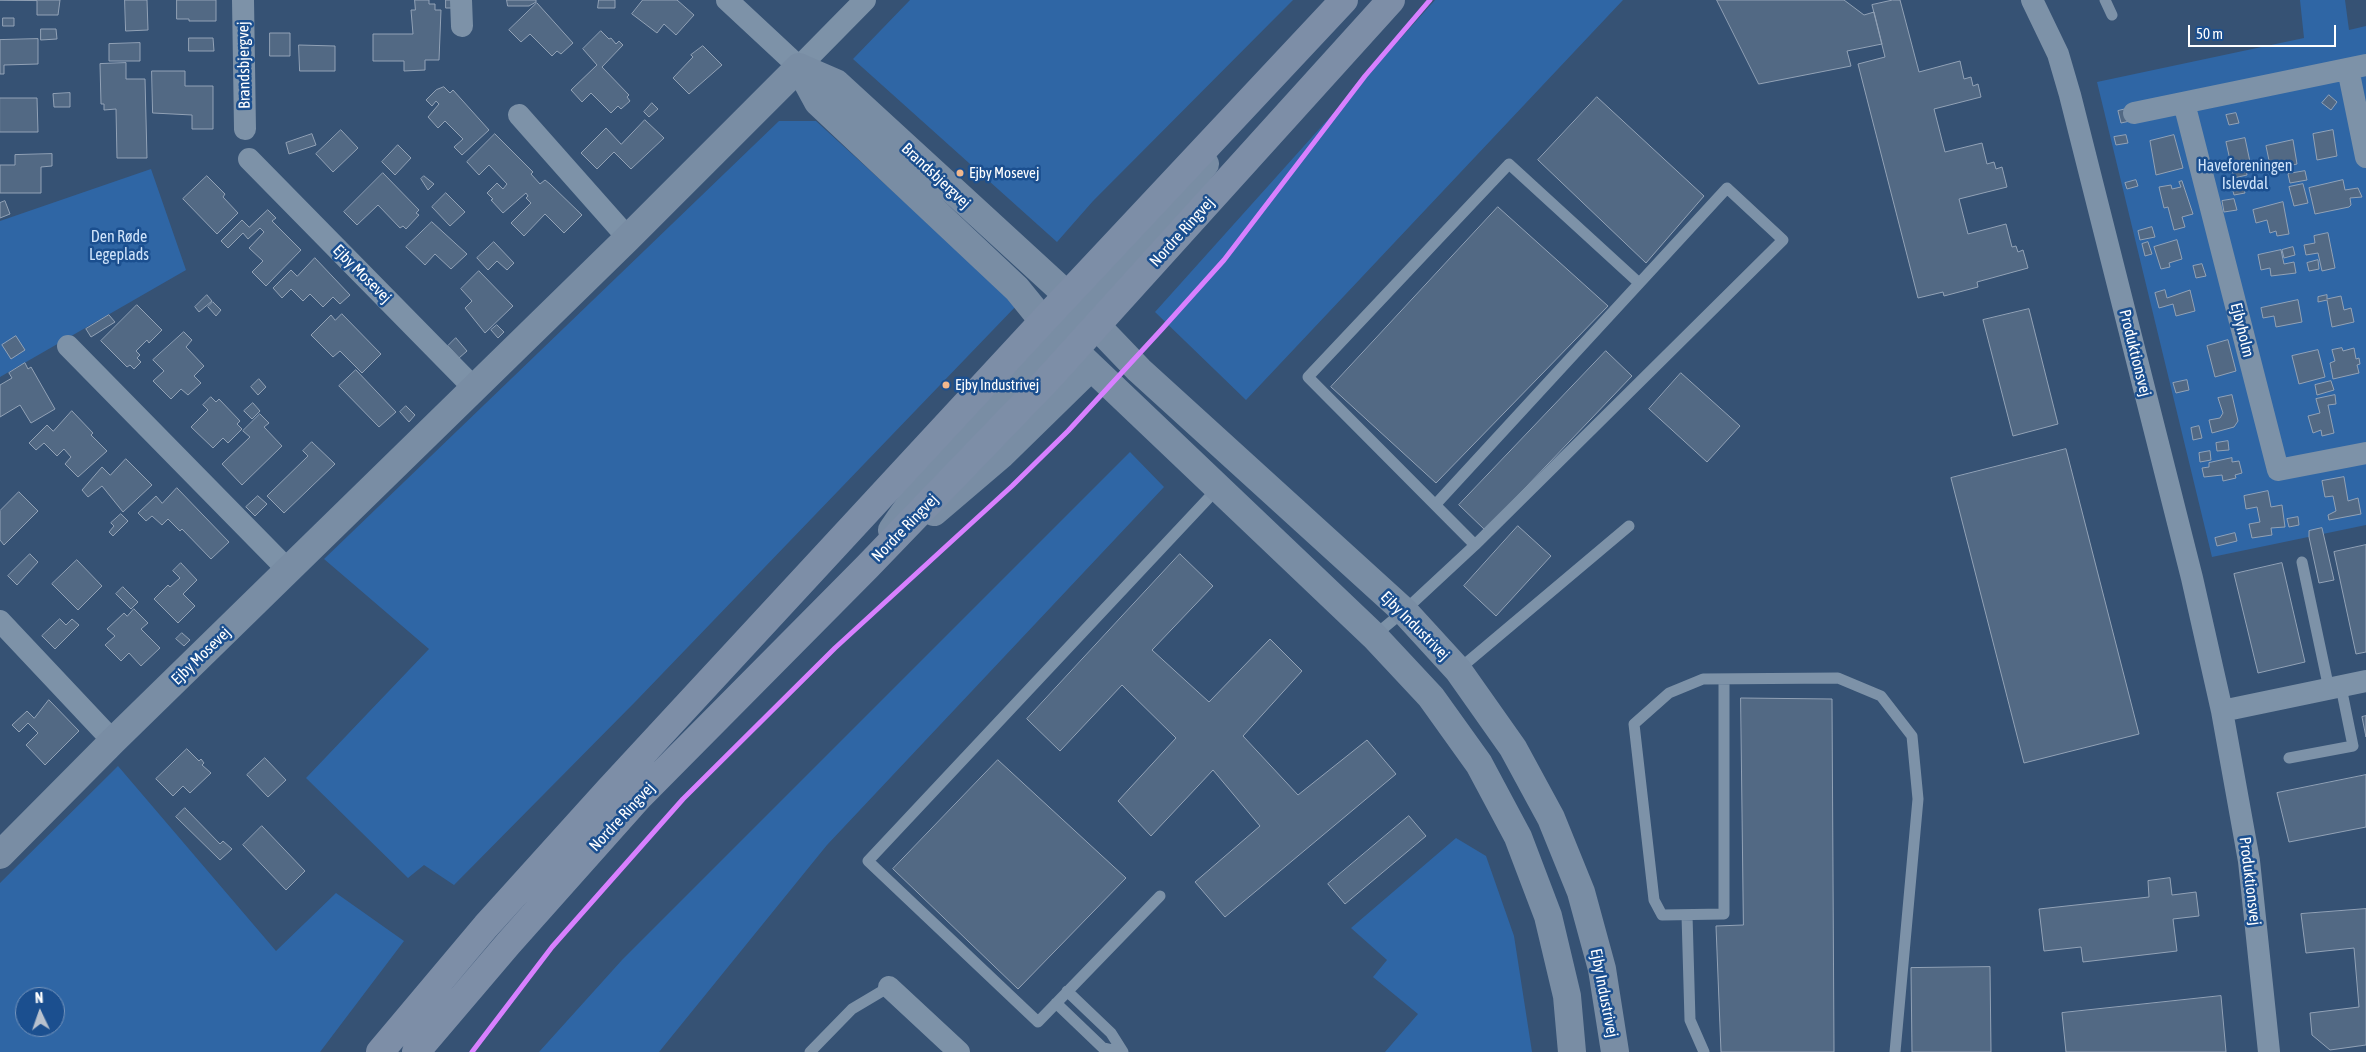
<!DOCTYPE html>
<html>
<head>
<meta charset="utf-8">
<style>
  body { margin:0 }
  #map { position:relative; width:2366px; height:1052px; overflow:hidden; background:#365274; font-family:"Asap Condensed",sans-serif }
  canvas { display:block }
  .north { position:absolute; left:15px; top:987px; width:50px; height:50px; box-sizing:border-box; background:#1b4f8f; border:1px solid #7695bc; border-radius:50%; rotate:357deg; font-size:14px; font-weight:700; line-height:20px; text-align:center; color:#fff }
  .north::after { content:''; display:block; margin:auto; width:18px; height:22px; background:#b9c2ce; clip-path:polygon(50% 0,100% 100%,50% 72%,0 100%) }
  .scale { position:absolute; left:2188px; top:25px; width:148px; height:22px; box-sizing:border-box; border:2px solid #fff; border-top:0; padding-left:6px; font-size:15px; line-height:18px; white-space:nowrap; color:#fff; -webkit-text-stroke:4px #1b4f8f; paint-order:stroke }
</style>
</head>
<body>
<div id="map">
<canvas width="2366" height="1052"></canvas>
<div class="north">N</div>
<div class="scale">50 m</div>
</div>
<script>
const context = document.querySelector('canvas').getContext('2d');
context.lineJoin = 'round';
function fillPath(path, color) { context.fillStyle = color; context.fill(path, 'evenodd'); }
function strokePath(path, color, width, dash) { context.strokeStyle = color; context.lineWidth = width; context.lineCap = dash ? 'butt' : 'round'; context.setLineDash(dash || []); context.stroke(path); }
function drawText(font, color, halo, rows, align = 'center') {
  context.font = font + ' "Asap Condensed",sans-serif'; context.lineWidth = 5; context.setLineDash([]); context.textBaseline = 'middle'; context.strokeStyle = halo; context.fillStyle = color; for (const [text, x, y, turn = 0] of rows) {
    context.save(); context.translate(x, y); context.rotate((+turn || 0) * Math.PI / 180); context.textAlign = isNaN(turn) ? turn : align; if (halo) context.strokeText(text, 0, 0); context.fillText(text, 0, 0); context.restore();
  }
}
fillPath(new Path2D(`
  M910,0H1293L1093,201L1057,242L853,59Z
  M1435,0H1623L1246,400L1155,312Z
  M2300,0H2345L2349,30L2366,26V525L2212,557L2097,82L2304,38Z
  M779,121H816L1017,305L636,701L454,885L424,865L408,878L306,778L429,649L324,559Z
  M151,169L186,270L0,377V221Z
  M1130,452L1164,487L827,845L659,1052H539L622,960Z
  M118,766L276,951L336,893L404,941L320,1052H0V883ZM25,997H55V1027H25Z
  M1456,838L1486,856L1514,936L1532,1052H1385L1418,1014L1373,977L1387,960L1351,928Z`), '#2f66a5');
const building = new Path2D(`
  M0,0H60L58,15H37V1Z
  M125,0H147L148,30L126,31Z
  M177,0H216V21H189V19H177Z
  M415,0H429V4H435V10H441L439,60H425V70L404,71V61H373V34H413L411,10H415Z
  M446,0H455V8H446Z
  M507,0H536V2L529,6H508Z
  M599,0H615V8H598Z
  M643,0H677L694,15L676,35L664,24L657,33L632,14Z
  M1717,0H1844L1864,15L1874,12L1882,44L1847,51L1851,66L1759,84Z
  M1893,0H1900L1919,72L1960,61L1964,79L1971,77L1973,86L1978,84L1981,97L1934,109L1945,152L1982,143L1987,164L1994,162L1996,169L2002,167L2007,187L1959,199L1968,234L2006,224L2012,247L2016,246L2018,252L2023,250L2028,268L1977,282L1978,287L1944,296L1943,292L1918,298L1858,64L1885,57L1872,5Z
  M537,3L573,43L561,54L557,51L552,56L530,34L521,42L509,30Z
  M3,18H14V26H3Z
  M41,29H56L57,39L41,40Z
  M601,31L609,39L611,38L616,44L619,41L623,45L602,67L629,95L627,97L630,101L621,109L618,106L611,113L591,93L582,102L571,90L597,65L583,49Z
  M270,33H290V56H270Z
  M189,38H213L214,51H189Z
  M38,39V64L4,65V74H0V40Z
  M140,43V61H109V44Z
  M299,45L335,46V71H300Z
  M703,46L722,65L689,94L673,78L693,57L691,55Z
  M126,63V79H145L147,158H117L116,109L104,110V104H101L100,64Z
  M152,71H185V86H213V129H192V115L153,113Z
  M444,87L450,93L453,90L489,130L462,155L454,147L463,139L445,121L438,128L428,117L439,104L436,101L432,106L426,100L436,90Z
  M70,93V107H54L53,94Z
  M2329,95L2337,102L2331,110L2322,103Z
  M1597,97L1704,196L1646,263L1538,160Z
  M0,98H37L38,132H0Z
  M652,103L658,109L649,117L644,112Z
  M2126,109L2130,121L2121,123L2118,111Z
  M2236,113L2239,123L2229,125L2226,115Z
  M645,120L664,138L631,169L614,152L597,169L581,153L606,128L621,144Z
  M341,130L358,148L333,172L316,154Z
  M2333,130L2337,156L2317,160L2313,134Z
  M312,134L316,145L289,154L286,143Z
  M495,134L533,172L531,174L540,184L545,180L550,184L582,215L564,233L545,214L524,236L511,223L531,203L526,198L528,196L526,193L503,213L491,200L493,199L487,193L497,183L503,189L507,184L489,165L479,175L467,162Z
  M2126,135L2128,143L2116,145L2114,137Z
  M2174,135L2183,168L2156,175L2150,141Z
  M2245,138L2250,162L2245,163L2247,175L2234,178L2226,142Z
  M2293,140L2297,164L2271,170L2266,146Z
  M398,145L411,158L395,175L382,162Z
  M52,154V166L41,167V193H0V165H15V155Z
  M2305,171L2307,180L2290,183L2288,174Z
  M383,173L419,210L416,213L419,215L406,229L403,226L400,228L378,205L357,225L344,212Z
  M207,176L225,194L223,197L238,213L217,234L183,199Z
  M424,176L434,184L428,190L421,179Z
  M2136,180L2138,186L2127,189L2125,183Z
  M2343,180L2345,190L2358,188L2362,197L2350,198L2351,205L2349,207L2315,214L2309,188Z
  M2182,181L2193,214L2182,217L2185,227L2174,230L2168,207L2164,208L2159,187L2171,185L2172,189L2181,187L2179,182Z
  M2303,184L2308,203L2294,206L2289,187Z
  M2243,185L2245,193L2234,195L2232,187Z
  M446,193L465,212L450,226L432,207Z
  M2234,199L2237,210L2224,212L2222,201Z
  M5,201L10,214L0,218V203Z
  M2283,202L2289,234L2277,236L2276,231L2270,233L2267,220L2256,223L2253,210Z
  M1498,207L1608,306L1436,483L1331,387Z
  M268,210L276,218L272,221L301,250L266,286L252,272L263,261L249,248L264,232L260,228L248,239L243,233L228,248L221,241L242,220L249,227Z
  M432,222L467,254L451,269L435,254L425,265L406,247Z
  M2152,227L2155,237L2140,240L2138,231Z
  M2328,233L2335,268L2322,271L2318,253L2306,255L2304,245L2315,243L2314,236Z
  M2177,240L2182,259L2169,263L2170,267L2161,269L2154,247Z
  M494,242L514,263L507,270L497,261L488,270L477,258Z
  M2148,242L2152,254L2145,256L2142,244Z
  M2293,247L2295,255L2284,258L2282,250Z
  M2281,250L2284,264L2294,262L2296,273L2271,276L2270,268L2261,270L2258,255Z
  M315,258L350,295L340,304L333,297L323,307L310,294L303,301L291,289L282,298L273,288L291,270L297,276Z
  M2318,260L2319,269L2309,271L2307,263Z
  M2202,264L2206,276L2196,278L2193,266Z
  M479,271L513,306L485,333L465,308L472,301L461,289Z
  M2165,290L2167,298L2190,290L2195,311L2176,316L2173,304L2159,308L2155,293Z
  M207,295L212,301L199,312L195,307Z
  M2327,295V299L2341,296L2344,310L2351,308L2354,322L2332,327L2327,300L2318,302V297Z
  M2298,300L2302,322L2276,327L2274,316L2263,318L2261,308Z
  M213,302L221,310L216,316L208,307Z
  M137,305L162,330L149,343L147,340L136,351L140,355L137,358L141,362L134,369L130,365L127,367L101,341Z
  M2029,309L2058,424L2013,436L1983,320Z
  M342,314L381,354L362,373L340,351L333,357L311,335L331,315L335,320Z
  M109,315L115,322L91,337L86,329Z
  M497,325L504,332L498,338L491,330Z
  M184,332L192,340L186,347L204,366L194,376L201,383L188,395L181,389L171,399L153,381L164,371L153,360Z
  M16,336L25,350L11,359L2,345Z
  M456,338L467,351L459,358L448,346Z
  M2228,340L2236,371L2215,377L2207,346Z
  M2342,348L2343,351L2354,348L2356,359L2359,358L2360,364L2357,365L2359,373L2333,379L2330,363L2335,361L2332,350Z
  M2318,350L2325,377L2299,384L2292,356Z
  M1606,351L1632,376L1485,530L1459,505Z
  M25,363L28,369L31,367L55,409L31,423L20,405L0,417V385L12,378L9,373Z
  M356,370L396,412L379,427L339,386Z
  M1681,373L1740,426L1707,462L1649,409Z
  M259,379L266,387L258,395L251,387Z
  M2187,380L2189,390L2176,393L2173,383Z
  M2331,381L2334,390L2317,395L2315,385Z
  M2232,395L2238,421L2234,427L2212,433L2209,420L2220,418L2223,413L2218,398Z
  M2335,395L2336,404L2328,405L2334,433L2322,436L2321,430L2313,433L2308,416L2320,413L2316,399Z
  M211,397L216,402L219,399L240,421L237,424L242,429L228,443L223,438L213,448L191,427L208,410L203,405Z
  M253,403L260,411L252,419L244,411Z
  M406,406L415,415L409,422L400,412Z
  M72,411L93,433L91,435L107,451L78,477L65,464L71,457L64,449L57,456L44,443L36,450L29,443L47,425L53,431Z
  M260,414L269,423L264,427L282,446L242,485L222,464L250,437L243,431Z
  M2199,426L2202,438L2193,440L2191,428Z
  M2228,441L2229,450L2217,451L2216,443Z
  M312,442L335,464L284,513L267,496L308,456L303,451Z
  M2066,449L2139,734L2024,763L1951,478Z
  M2210,451L2211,460L2200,462L2199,453Z
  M2232,458V462L2239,461L2242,473L2235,475L2236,478L2223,481L2222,475L2204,477L2202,468L2209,467V463Z
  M126,459L152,485L123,512L102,486L88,497L82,490L102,467L110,475Z
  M2344,477L2348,501L2358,498L2361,514L2329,520L2328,515L2336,511L2333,496L2325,497L2322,481Z
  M177,488L229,542L211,559L182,529L180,531L168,519L162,525L152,516L146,521L138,513L156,496L162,503Z
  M2268,491L2271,507L2282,505L2285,527L2271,528L2272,535L2252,538L2249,524L2260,522L2257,507L2246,509L2244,496Z
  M19,492L38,511L4,545L0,540V511Z
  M258,496L267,504L255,516L246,507Z
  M121,514L128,521L113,536L109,532L114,526L111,523Z
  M2298,517L2299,525L2289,527L2287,519Z
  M1518,526L1551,556L1496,616L1464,586Z
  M2322,528L2334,580L2319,583L2309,537V531Z
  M2235,533L2237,541L2217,546L2215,538Z
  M2366,545V652L2356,654L2334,552Z
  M30,554L38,562L17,585L8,576Z
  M1180,554L1213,586L1152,650L1209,702L1270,639L1302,671L1243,736L1298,795L1367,740L1396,774L1225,917L1195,882L1260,826L1213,770L1151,836L1118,801L1176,738L1122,685L1060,751L1027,719Z
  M77,560L102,586L78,610L52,584Z
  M181,563L197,580L183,594L195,606L178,623L154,599L168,585L170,587L180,578L173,571Z
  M2282,563L2305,662L2258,673L2234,574Z
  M123,587L138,602L131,609L116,594Z
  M134,609L148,623L141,629L160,648L141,666L129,653L121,661L105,645L115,636L107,629L124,613L127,616Z
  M60,619L66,625L72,619L79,625L55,649L42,636Z
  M182,633L190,640L184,646L176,639Z
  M1741,698L1832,699L1834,1052H1721L1716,926L1743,925Z
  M49,700L79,731L45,765L26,745L38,733L28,723L19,732L12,725L27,711L34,718Z
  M2366,716V737L2362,717Z
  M187,749L199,761L201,759L204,763L202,765L211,773L190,793L183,786L173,796L156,779Z
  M265,758L286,780L268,797L247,775Z
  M998,760L1126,878L1018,989L893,869Z
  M2366,775V827L2289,842L2277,793Z
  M185,808L220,844L223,841L232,849L220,860L176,817Z
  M1409,816L1426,836L1345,904L1328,884Z
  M262,826L305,871L286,890L243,845Z
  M2170,878L2172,895L2196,892L2199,916L2173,919L2177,951L2083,962L2081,947L2044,951L2039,909L2149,897L2148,881Z
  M2366,909V1045L2330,1050L2312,1035L2310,1013L2359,1007L2354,948L2306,953L2301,914Z
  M1990,967L1991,1052H1912L1911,968Z
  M2221,996L2226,1052H2066L2062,1013Z`);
fillPath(building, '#526984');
strokePath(building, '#92a2b6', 1);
strokePath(new Path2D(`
  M2105,0L2112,15
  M1475,545L1308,377L1509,164L1639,283
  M2302,562L2329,689
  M1374,636L1404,611L1475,545L1783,240L1727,188L1436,504
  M1458,670L1629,526
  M1724,679V914L1662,915L1654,900L1634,724L1669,693L1703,679L1838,678L1881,696L1912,736L1918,799L1895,1052
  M2289,758L2353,746L2341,687
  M1160,896L1038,1022L868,861L1218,488
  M1687,915L1690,1020L1704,1052
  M1067,991L1111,1033L1123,1052
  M1056,1003L1103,1048L1122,1052
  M810,1052L852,1009L889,987`), '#7d92a8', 11);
strokePath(new Path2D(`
  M243,0L245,129
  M461,0L462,26
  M727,0L799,67L865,0
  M2032,0L2058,54L2070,95L2192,578L2222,711L2249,861L2269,1052
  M2348,69L2366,157
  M2184,103L2278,470L2366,453
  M2134,113L2366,65
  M519,115L628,238
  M249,159L475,389
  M68,346L288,570
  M0,621L113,741
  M2222,711L2366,681
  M889,987L959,1052`), '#7d92a8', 22);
strokePath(new Path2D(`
  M799,67L836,83L1067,295L1139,370L1404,611L1458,670L1513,748L1551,818L1581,892L1602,969L1615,1052
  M799,67L818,102L1017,289L1043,321L1374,636L1431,697L1479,764L1518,837L1548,916L1567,996L1572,1052
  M1078,330L1085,313L1104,288L1205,164
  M934,512L1002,454L1091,367
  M892,530C940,459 999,398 1058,336L1066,319
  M0,855L113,741L628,238L799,67`), '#798da4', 28);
strokePath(new Path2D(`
  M380,1052L486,926L608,791L1043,321L1344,0
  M416,1052L508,944L638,798L867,567L1048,379L1391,0`), '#7d8ea7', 28);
strokePath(new Path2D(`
  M472,1052L552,947L683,799L835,648L1012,486L1068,431L1162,329L1224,260L1365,76L1430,0`), '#d880ff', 5);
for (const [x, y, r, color] of [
  [960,173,4.5,"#f1b78d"],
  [946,385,4.5,"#f1b78d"]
]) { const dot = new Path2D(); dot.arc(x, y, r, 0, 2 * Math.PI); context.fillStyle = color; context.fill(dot); strokePath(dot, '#1b4f8f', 2); }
drawText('15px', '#fff', '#1b4f8f', [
  ["Ejby Mosevej",969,173],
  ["Ejby Industrivej",955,385]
], 'left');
drawText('16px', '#fff', '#1b4f8f', [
  ["Brandsbjergvej",244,65,-91],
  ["Brandsbjergvej",936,176,43],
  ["Nordre Ringvej",1182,232,-48],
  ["Ejby Mosevej",362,274,45],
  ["Ejbyholm",2242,330,76],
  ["Produktionsvej",2135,353,76],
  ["Nordre Ringvej",905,528,-46],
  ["Ejby Industrivej",1415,626,45],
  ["Ejby Mosevej",201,656,-44],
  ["Nordre Ringvej",622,817,-47],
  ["Produktionsvej",2250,881,83],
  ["Ejby Industrivej",1604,993,79]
]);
drawText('16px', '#cfe3fa', '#1b4f8f', [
  ["Haveforeningen",2245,166],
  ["Islevdal",2245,184],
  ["Den Røde",119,237],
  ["Legeplads",119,255]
]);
</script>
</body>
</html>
